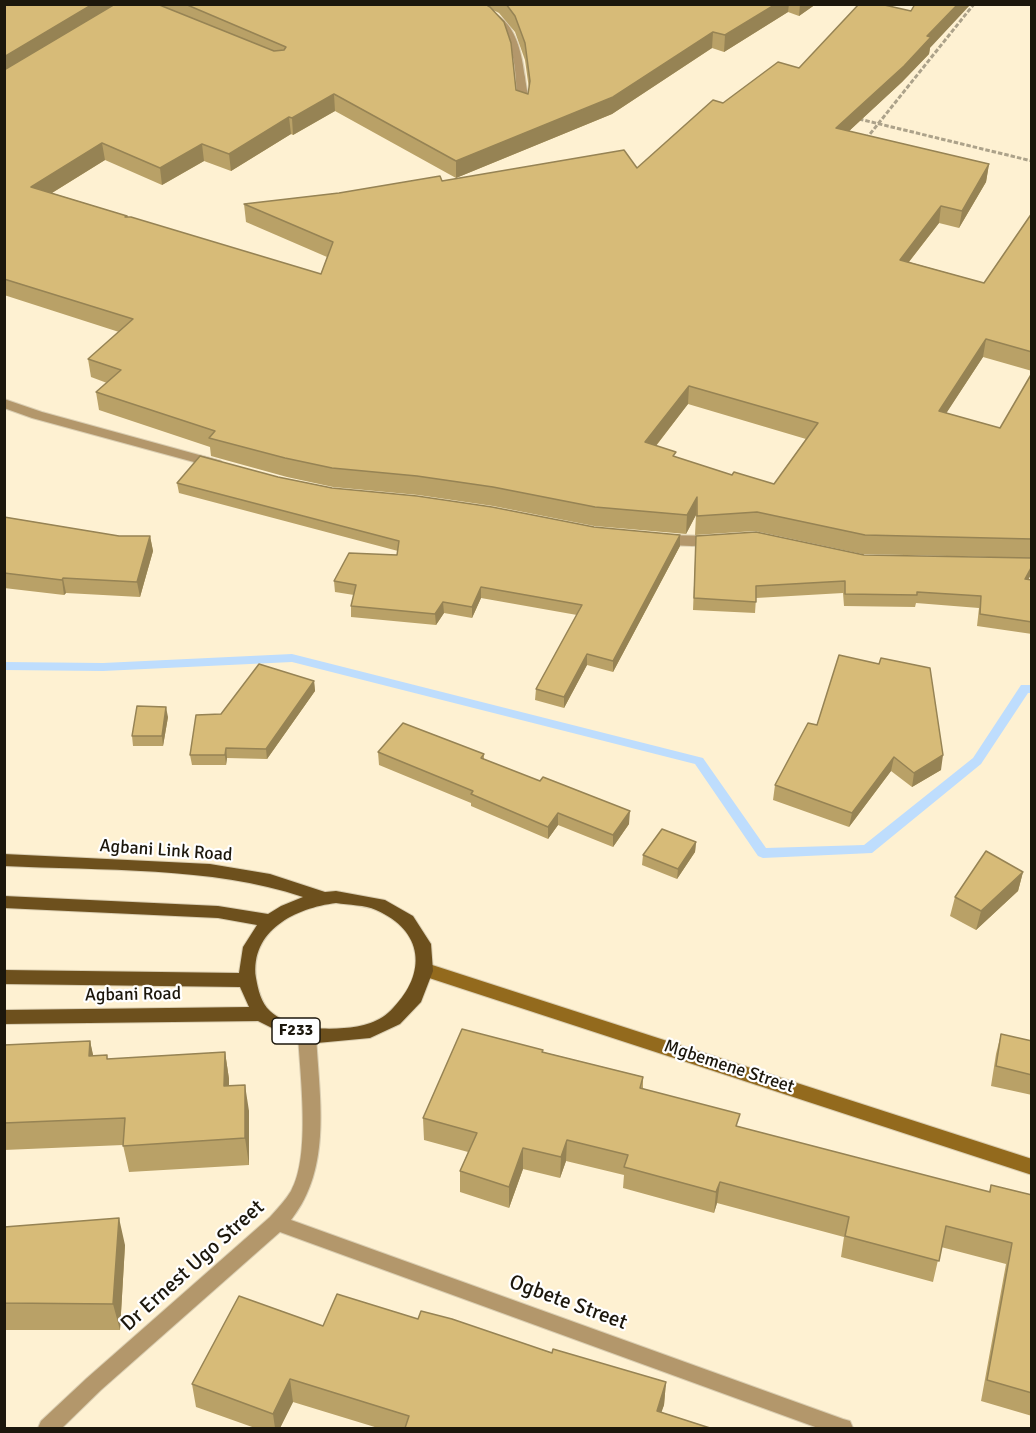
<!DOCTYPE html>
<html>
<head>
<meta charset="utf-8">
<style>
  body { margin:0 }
  #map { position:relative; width:1036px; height:1433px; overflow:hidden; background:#fef1d2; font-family:Signika,sans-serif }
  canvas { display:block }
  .frame { position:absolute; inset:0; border:6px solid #1c170c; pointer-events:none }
</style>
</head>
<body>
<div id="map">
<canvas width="1036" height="1433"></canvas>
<div class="frame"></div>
</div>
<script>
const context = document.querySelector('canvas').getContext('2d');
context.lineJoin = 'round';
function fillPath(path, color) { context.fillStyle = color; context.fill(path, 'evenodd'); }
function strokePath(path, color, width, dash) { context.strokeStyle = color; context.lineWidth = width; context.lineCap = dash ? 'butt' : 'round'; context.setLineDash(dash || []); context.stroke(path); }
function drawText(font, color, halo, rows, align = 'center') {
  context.font = font + ' Signika,sans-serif'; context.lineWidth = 4.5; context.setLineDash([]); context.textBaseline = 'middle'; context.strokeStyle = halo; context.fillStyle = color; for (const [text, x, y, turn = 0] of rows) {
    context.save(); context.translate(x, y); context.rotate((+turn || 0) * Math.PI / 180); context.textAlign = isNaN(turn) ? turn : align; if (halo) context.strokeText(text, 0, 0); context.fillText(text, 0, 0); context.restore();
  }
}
fillPath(new Path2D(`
  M292,654L703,758L766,848L864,845L973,758L1021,685H1032V693H1028L981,764L872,853L763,858L758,856L695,764L292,662L103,671L4,670V662L103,663Z`), '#beddfd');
const street = new Path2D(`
  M452,4C506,4 519,30 525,77C526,87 530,100 527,109L518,107C515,79 518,37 491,21C479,14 464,12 452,4Z
  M4,399L42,412L221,461L223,464L216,468L32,418L4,408Z
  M659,535L716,536L723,540C714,549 667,546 654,542L652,539L654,536Z
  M307,1027L313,1029L316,1034C319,1097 333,1167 291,1220L843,1419L850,1421L853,1428H818L280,1232L101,1390L62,1428H38L41,1421L87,1378L270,1217C277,1209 285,1201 291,1191C311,1156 300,1075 298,1034L301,1029Z`);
const secondary = new Path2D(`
  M426,963L1032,1159V1175L420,975L418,970L420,965Z`);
const primary = new Path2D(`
  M4,854L210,864L270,874L325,892L336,891L385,900L413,916L431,944L433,971L421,1002L400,1024L370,1038L317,1043L284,1034L258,1021L4,1024V1010L249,1007L240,987L4,984V970L239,973L243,947L257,925L218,918L4,908V896L218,906L268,914L281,906L303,897C211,866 101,871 4,866ZM336,903C349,905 365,905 376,910C424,931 427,973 393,1008C381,1022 361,1027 344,1028C320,1030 289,1028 270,1011C261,1003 258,989 256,978C250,930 296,908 336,903Z`);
strokePath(street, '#daceb2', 2);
strokePath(secondary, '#daceb2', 2);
strokePath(primary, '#daceb2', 2);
strokePath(new Path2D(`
  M859,119L1032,161
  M866,139L974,4`), '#aca28a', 3, [4.5, 2]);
fillPath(street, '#b3976b');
fillPath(secondary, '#936a1d');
fillPath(primary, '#6d501d');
fillPath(new Path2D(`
  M4,4H816L799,16L788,12L724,52L712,48L612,114L456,178L335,111L293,135L291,134L231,171L204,161L162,185L105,160L52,193L127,216L128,217L321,274L327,257L246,222L244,204L442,181L637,168L723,103L799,68L930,48L929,54L902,82L849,131L989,164L986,182L959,228L939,223L909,262L984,283L1032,213V371L983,357L946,413L1000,428L1032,373V558L862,554L755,531L695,535L696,515L686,534L594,526L493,506L418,495L333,487L287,477L211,456L210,447L99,410L96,392L107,383L91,377L88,359L119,332L4,295ZM493,10L499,13L515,32L525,60L529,89L528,94L516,90ZM688,404L806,439L774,484L732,475L676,457L656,446Z
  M278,477L332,488L680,546L613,672L587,665L564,708L535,700L536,689L577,615L481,598L472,618L444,613L436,625L351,617V606L354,595L335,592L334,581L397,555L398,551L179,493L177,483Z
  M4,513L5,517L119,536H150L153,551L140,597L66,593L64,595L4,588Z
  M696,536L864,555L1032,566V573L1028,579L1032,580V634L977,626L979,608L916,603L915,607L844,606L843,593L756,598L755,613L693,610Z
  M314,681L315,691L267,759L227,758L226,765H192L190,755L221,714Z
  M168,717L163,746H133L132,736Z
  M808,723L941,770L912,787L891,771L849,827L773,800L775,785Z
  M378,752L484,754V759L629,824L613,847L558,825L548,839L471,806V803L379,765Z
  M696,842L695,852L677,879L642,865L643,855Z
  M1023,872L1018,891L976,930L950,916L955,897Z
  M1001,1034L1032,1041V1095L991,1086L996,1054Z
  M90,1041L93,1056L108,1059L225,1052L229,1079V1086L249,1111V1165L129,1172L123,1145L4,1150V1045Z
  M543,1052L643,1077V1089L739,1127L989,1192L991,1185L1032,1195V1416L981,1401L1006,1264L941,1247L933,1282L841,1257L844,1237L717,1203L714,1213L623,1188L624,1175L566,1161L560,1178L523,1169L509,1208L460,1192V1171L468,1152L424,1140L423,1118Z
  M4,1227L125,1245L120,1330H4Z
  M418,1319L666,1382L664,1405L661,1412L710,1428H378L293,1402L280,1428H255L196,1407L192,1384L323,1326Z`), '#b9a167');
fillPath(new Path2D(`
  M93,4H122L4,75V57Z
  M776,4H789L788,12L724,52L725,35Z
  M800,4H816L799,16Z
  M958,4H971L930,48L929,54L902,82L834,145L836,128Z
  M713,32L712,48L612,114L456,178V161Z
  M334,94L335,111L293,135L292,118Z
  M289,117L291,134L231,171L229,154Z
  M102,143L105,160L34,204L31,187Z
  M202,144L204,161L162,185L160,168Z
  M989,164L986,182L959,228L962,211Z
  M941,206L939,223L897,277L900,260Z
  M986,339L983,357L936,429L939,411Z
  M689,386L688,404L644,461L645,442Z
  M697,497L696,515L686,534L687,515Z
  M680,535V546L613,672V661Z
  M150,536L153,551L140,597L137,582Z
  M1032,566V573L1022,591L1025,579Z
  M63,578L66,593L64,595L62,580Z
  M481,587V598L472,618V607Z
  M443,602L444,613L436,625L435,614Z
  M587,654V665L564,708V697Z
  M314,681L315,691L267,759L266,749Z
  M166,707L168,717L163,746L162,736Z
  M226,748L227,758L226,765L225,755Z
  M943,755L941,770L912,787L914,773Z
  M894,757L891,771L849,827L852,813Z
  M630,811L629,824L613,847V835Z
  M558,813V825L548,839V827Z
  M696,842L695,852L677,879L678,869Z
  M1023,872L1018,891L976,930L981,911Z
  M90,1041L96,1068L89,1056Z
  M225,1052L229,1079V1113L224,1086Z
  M245,1085L249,1111V1165L245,1138Z
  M567,1140L566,1161L560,1178L561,1157Z
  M523,1148V1169L509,1208V1187Z
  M720,1182L717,1203L714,1213L716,1192Z
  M119,1218L125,1245L120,1330L113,1304Z
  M290,1379L293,1402L280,1428H275L273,1414Z
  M666,1382L664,1405L656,1428L657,1411Z`), '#968354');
const building = new Path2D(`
  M4,4H93L4,57Z
  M115,4H157L274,51L284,50L286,47L185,4H485L490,7L504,22L511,43L516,90L528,94L530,81L525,43L515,16L506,4H776L725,35L713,32L613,97L456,161L334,94L292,118L289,117L229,154L202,144L160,168L102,143L31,187L127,216L125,217H131L321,274L333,242L244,204L339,193L440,176L442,181L624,150L637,168L713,100L723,103L778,62L799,68L859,4H880L911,11L915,4H958L927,36L931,37L904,66L836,128L989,164L962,211L941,206L900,260L984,283L1032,213V352L986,339L939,411L1000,428L1032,373V539L865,535L757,512L697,516V497L687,515L595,507L493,487L417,476L332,468L285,458L209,438L215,431L96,392L121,370L88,359L133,319L4,279V70ZM689,386L818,423L774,484L734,472L732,475L673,456L676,452L645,442Z
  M200,456L278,477L332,488L417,496L492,507L594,527L680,535L613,661L587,654L564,697L536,689L582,605L481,587L472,607L443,602L435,614L351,606L356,585L334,581L349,553L397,555L399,541L177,483Z
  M4,517L119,536H150L137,582L63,578L62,580L4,573Z
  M756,532L864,555L1032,558V566L1025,579L1032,580V622L980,614L981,596L917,592V595L845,594V581L756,586V602L694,598L696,536Z
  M839,655L879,664L881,658L930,668L943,755L914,773L894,757L852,813L775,785L808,723L817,725Z
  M259,664L314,681L266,749L226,748L225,755H190L196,715L221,714Z
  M137,706L166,707L162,736H132Z
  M403,723L484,754L481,758L540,781L543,777L630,811L613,835L558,813L548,827L471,794L473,791L378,752Z
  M662,829L696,842L678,869L643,855Z
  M986,851L1023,872L981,911L955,897Z
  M462,1029L543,1050L542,1052L643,1077L640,1088L740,1114L736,1126L990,1192L991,1185L1032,1195V1393L987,1380L1012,1243L946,1226L939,1261L845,1236L849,1217L720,1182L716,1192L624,1167L628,1155L567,1140L561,1157L523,1148L509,1187L460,1171L477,1133L423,1118Z
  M1001,1034L1032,1041V1075L996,1066Z
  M90,1041L89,1056L107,1055V1059L225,1052L224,1086L245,1085V1138L123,1146L125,1118L4,1123V1045Z
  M119,1218L113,1304L4,1303V1227Z
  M337,1294L418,1319L421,1311L452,1319L552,1353L553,1349L666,1382L657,1411L710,1428H405L409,1416L290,1379L273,1414L192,1384L239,1296L323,1326Z`);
fillPath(building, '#d7bb78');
strokePath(building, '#968354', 1.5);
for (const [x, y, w] of [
  [296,1031,48]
]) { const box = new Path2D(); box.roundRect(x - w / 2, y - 13, w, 26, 4.5); context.fillStyle = '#fff'; context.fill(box); strokePath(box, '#1c170c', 1.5); }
drawText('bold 16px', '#1c170c', null, [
  ["F233",296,1031]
]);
drawText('18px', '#1c170c', '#fff', [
  ["Agbani Link Road",166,851,4],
  ["Agbani Road",133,995,-1],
  ["Mgbemene Street",729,1067,18]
]);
drawText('21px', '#1c170c', '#fff', [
  ["Dr Ernest Ugo Street",193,1266,-42],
  ["Ogbete Street",568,1303,20]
]);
</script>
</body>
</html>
